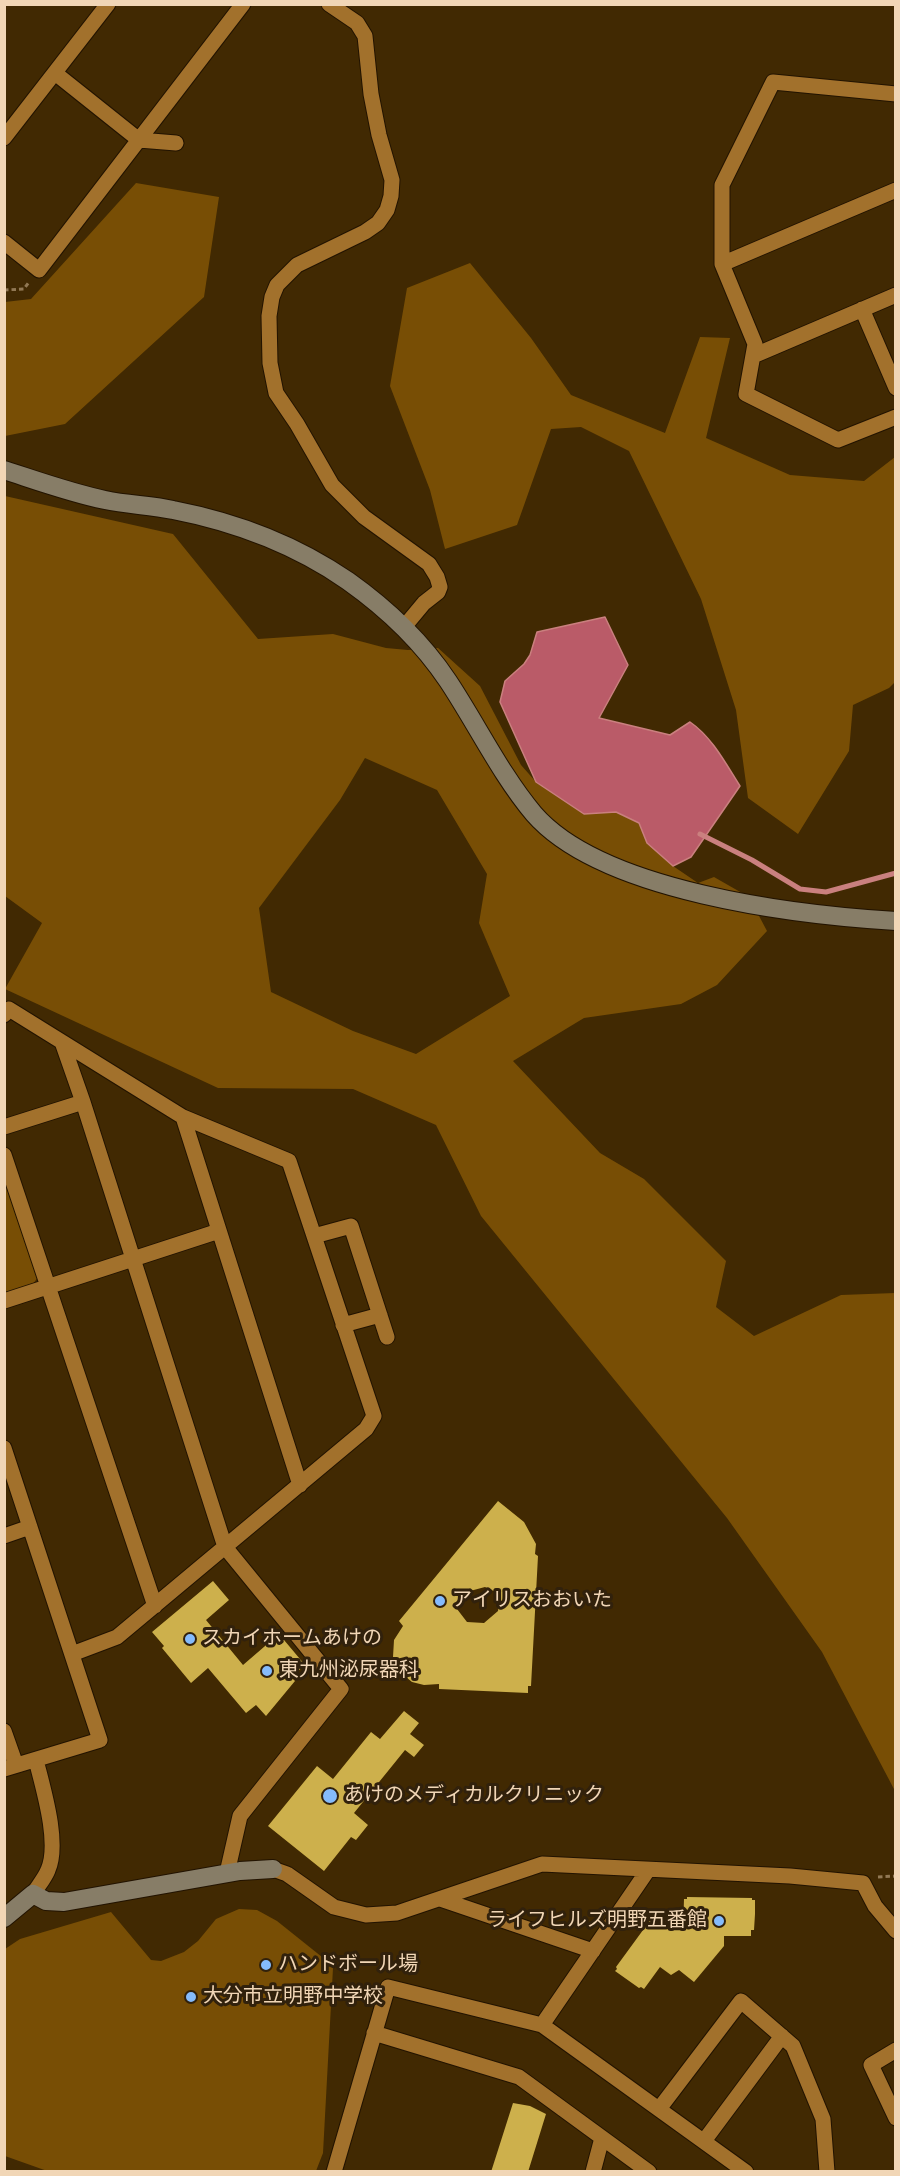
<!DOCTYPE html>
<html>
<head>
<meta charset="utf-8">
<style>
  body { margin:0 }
  #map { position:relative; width:900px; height:2176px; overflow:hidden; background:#412902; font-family:"Roboto Condensed",sans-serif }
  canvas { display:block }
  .frame { position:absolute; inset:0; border:6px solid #f1d6b6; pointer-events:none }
</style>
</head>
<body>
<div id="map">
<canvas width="900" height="2176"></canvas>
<div class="frame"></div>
</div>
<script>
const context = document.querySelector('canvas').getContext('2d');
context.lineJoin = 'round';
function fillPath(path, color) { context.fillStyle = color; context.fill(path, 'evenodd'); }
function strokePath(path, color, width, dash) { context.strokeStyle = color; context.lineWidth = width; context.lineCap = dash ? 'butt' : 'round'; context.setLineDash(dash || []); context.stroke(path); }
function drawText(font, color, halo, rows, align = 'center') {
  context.font = font + ' "Roboto Condensed","Noto Sans JP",sans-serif'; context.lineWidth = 6; context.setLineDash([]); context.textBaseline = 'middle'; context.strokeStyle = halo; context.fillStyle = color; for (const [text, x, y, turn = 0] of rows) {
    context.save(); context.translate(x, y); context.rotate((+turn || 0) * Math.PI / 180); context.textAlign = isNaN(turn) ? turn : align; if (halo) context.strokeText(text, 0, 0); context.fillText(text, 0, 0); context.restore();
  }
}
fillPath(new Path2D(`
  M136,183L219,197L204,297L65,424L5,436V302L31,299Z
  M470,263L531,338L571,395L665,433L700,337L730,338L706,438L790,475L864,481L895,457V682L889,688L853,705L849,751L798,834L748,798L736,710L701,599L629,451L581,427L551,429L517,525L445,549L430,490L390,386L407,288Z
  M5,496L173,534L258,639L333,634L386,648L408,650L438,648L480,686L521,765L536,782L584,814L616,812L639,823L647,843L673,866L698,883L714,877L749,897L767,931L717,985L681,1004L584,1018L513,1061L600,1153L644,1179L726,1261L716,1307L754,1336L841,1295L895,1293V1791L822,1652L727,1518L481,1216L436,1125L353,1089L218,1088L5,989L42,923L5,896ZM365,758L437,790L487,874L479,923L510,996L416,1054L353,1031L271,992L259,908L340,800Z
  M4,1177L38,1277L33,1284L4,1294Z
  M239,1909L257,1910L277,1921L327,1961L333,1968L323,2153L316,2171L50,2172L5,2156V1949L20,1939L111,1912L151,1960L161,1961L184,1952L198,1941L216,1919Z`), '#784e05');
const water = new Path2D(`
  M605,617L628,665L599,718L670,735L690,722C712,737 726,764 740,786L691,857L673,866L647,843L639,823L616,812L584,814L536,782L500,702L505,681L524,664L530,655L537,632Z`);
fillPath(water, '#ba5b68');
strokePath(water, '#ca807f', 1.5);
strokePath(new Path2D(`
  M700,834L752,860L800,889L826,892L896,873`), '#ca807f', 5);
fillPath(new Path2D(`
  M498,1501L524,1522L536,1544L535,1554L538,1556L531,1686H528V1693L439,1689V1684L424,1685L412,1682L400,1672L393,1657L394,1640L403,1626L399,1621ZM485,1587L500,1594L498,1611L484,1623L467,1622L457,1609L470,1591Z
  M213,1581L229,1600L206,1620L243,1665L279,1634L305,1665L291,1677L295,1681L266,1716L256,1705L246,1713L208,1668L191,1683L162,1648L164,1646L152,1632Z
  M404,1711L419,1723L410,1734L424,1745L414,1757L405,1750L354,1813L368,1825L356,1840L351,1837L324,1871L268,1826L317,1766L333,1779L371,1732L380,1739Z
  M687,1897L752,1898V1900H755V1914L754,1930H751V1936H724V1946L694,1982L679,1970L671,1975L660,1967L644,1989L641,1987L639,1988L615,1971L617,1969L616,1967L654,1915L656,1916L657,1914L683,1931L684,1899H687Z
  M513,2103L530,2106L546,2114L528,2172H491Z`), '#cdb04c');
const street = new Path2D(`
  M329,4L357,23L365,36L371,94L379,135L392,180L391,196L387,210L378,223L365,232L297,265L277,285L272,297L269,316L270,363L276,393L297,424L332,485L364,517L429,564L437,577L440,587L438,592L424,603L404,627
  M55,73L139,140L176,143
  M896,94L773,82L722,185V264L755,344L746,394L838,440L896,417
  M4,138L108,4
  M4,242L39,270L243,4
  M722,264L896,190
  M862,309L896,388
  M753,356L896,295
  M4,1015L9,1009L183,1117L289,1161L374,1416L366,1429L117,1637L72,1654
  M62,1042L83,1102L225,1547L341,1689L240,1816L227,1873
  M183,1117L300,1485
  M4,1127L83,1102
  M4,1155L155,1606
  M314,1236L351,1226L387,1337
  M4,1301L219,1231
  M343,1325L380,1315
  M4,1448L100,1740L4,1769
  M4,1536L30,1527
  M4,1731L16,1765
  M273,1869L287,1874L334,1907L366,1915L397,1913L542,1864L790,1876L863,1883L875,1906L896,1931
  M33,1894C38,1886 45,1878 48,1870C60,1843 43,1788 36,1760
  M440,1899L593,1951
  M542,2025L648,1870
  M374,2033L519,2077L649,2172
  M896,2050L871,2065L896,2118
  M659,2109L741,2001L793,2046L823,2119L827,2172
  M704,2141L782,2036
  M334,2172L388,1987L542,2025L746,2172
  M593,2172L602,2138`);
const secondary = new Path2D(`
  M4,470C38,481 71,493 105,500C128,505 151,505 173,510C235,522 296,545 348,581C386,608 422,642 448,681C476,723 501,775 534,814C602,892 796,915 896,921
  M4,1918L33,1894L46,1901L64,1902L240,1871L273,1869`);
strokePath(street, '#221301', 17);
strokePath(secondary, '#221301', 20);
strokePath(new Path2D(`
  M4,290L24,289L29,282
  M878,1877L896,1876`), '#917854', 3, [4.5, 3]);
strokePath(street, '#a2712c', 15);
strokePath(secondary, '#877d67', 18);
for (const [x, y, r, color] of [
  [440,1601,6,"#85bbfb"],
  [190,1639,6,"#85bbfb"],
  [267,1671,6,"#85bbfb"],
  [330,1796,8,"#85bbfb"],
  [719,1921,6,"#85bbfb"],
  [266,1965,6,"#85bbfb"],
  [191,1997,6,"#85bbfb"]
]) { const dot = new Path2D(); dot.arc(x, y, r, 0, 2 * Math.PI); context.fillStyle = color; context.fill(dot); strokePath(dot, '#31210c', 2); }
drawText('20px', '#f1d6b6', '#31210c', [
  ["アイリスおおいた",452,1601],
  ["スカイホームあけの",202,1639],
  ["東九州泌尿器科",279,1671],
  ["あけのメディカルクリニック",344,1796],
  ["ライフヒルズ明野五番館",707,1921,"right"],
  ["ハンドボール場",278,1965],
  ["大分市立明野中学校",203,1997]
], 'left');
</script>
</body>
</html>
